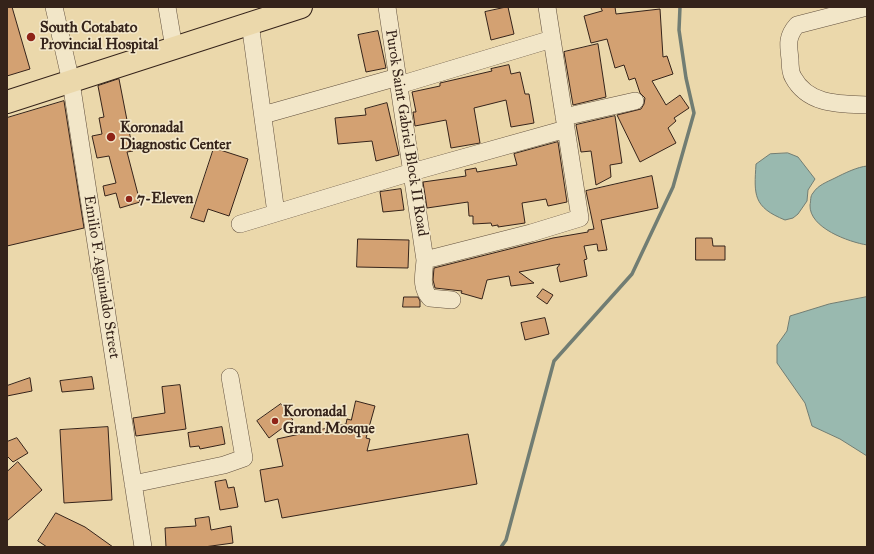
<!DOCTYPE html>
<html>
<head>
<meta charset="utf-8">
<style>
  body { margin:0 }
  #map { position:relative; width:874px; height:554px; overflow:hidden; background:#ebd8ab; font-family:"IM FELL Great Primer",serif }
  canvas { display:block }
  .frame { position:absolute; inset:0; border:8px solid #35231a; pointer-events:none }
</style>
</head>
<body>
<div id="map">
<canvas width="874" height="554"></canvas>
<div class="frame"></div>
</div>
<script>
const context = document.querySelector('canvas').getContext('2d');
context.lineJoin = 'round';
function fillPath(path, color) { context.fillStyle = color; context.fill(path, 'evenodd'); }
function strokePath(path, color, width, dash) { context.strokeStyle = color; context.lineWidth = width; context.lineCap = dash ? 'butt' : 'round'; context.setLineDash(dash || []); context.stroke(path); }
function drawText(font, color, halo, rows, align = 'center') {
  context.font = font + ' "IM FELL Great Primer",serif'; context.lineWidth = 3.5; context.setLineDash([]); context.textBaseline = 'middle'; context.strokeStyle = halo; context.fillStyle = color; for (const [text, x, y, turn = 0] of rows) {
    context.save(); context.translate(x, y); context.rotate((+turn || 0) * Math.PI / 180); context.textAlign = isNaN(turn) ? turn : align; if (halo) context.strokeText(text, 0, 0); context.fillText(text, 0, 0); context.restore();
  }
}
const water = new Path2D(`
  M788,153L798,157L815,179L808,190L807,201L798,214L793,218L785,220C753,207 754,195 756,164L770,154Z
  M867,166V245C849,242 809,228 810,205C811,201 810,196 813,193C818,185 827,182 835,178C845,173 857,167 867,166Z
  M867,297V456L840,439L812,426L805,403L777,363V345L787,331L790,316L829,304Z`);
fillPath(water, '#99b9af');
strokePath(water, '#717d73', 1);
strokePath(new Path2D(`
  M501,547L506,540L554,361L632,274L673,187L694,113L686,78L679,30L680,7`), '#717d73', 3.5);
const building = new Path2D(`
  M7,7H12L30,69L7,76Z
  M508,7L514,34L491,40L485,12Z
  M601,7H615L616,14L660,9L663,57L667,56L673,74L652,81L666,105L680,95L689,108L674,118L676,121L668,128L676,143L640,162L617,115L641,109L644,104L645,98L640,93L635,78L629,80L624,65L615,68L607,39L591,43L584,16L602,11Z
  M378,31L386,68L366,72L358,35Z
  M598,44L606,97L573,105L564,52Z
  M509,65L511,74L520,72L525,94H529L534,123L511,127L506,100L474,108L480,143L451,148L446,120L415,126L413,112H416L412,92L440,86V83L492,71L491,69Z
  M119,79L133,151L127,152L140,202L120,208L116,193L105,196L103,186L116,183L109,156L97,158L92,136L102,134L99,118L104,117L98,86Z
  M64,101L84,228L7,246V118Z
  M387,103L399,155L376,161L372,141L338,144L335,118L366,115L365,109Z
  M615,116L622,163L610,165L611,177L596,185L591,151L581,152L576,125Z
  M558,142L567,202L548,206L546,199L522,203L525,223L498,227V225L492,226L491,223L473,224V216H469L468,202L427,208L423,182L466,176L465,170L476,168L477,172L517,165L514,154Z
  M214,148L248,159L229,216L208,209L204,222L191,218Z
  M652,176L658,208L601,220L607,250L598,251L597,244L584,246L587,259L584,260L587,276L560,282L557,268L560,264L519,272L534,283L511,286L509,276L487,280L482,299L461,293L462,291L435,288L433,280L434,268L553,238L588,232V230L594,229L586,191Z
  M401,189L404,210L383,212L380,192Z
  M696,238H712L713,246H725V260H696Z
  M358,239L409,240L408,268L357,267Z
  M543,289L553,295L547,304L537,297Z
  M404,297H418L420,301V307H403Z
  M545,318L549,334L525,340L521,323Z
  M92,377L94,389L62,392L60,381Z
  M30,378L32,391L7,396V386Z
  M180,385L186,429L136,436L133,418L165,413L162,387Z
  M356,401L375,406L366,438L370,439L367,451L468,434L477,484L282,518L278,499L265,502L260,470L283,466L277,439L346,424L347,419L351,420Z
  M281,404L293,420L269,438L257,421Z
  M108,427L112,500L64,503L60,430Z
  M222,427L225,444L200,449L199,446L190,447L188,433Z
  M17,438L28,453L13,462L7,456V442Z
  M18,462L42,490L7,521V472Z
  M226,480L228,488L234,487L238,507L220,510L215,482Z
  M56,513L85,527L113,547H47L38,541Z
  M209,517L211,530L231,526L233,543L204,547H166L165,528L196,526L195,519Z`);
fillPath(building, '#d3a172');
strokePath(building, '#35231a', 1);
const minor = new Path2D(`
  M54,7L71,82L143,547
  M167,7L174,48
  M387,7L425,260C424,274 420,287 430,298L452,300
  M867,7L797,25C787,36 788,44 790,59C790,64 790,72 793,77C808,105 839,104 867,105
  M250,23L276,213
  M399,85L552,39
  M263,115L398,77
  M564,117L635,101
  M240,224L412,172L566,129
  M425,260L531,233L580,218L547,7
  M133,484L224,465L244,458L230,377`);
const major = new Path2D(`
  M7,102L301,7`);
strokePath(minor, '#62503e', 18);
strokePath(major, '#35231a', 24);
strokePath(minor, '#f2e6c8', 17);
strokePath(major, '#ebd8ab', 22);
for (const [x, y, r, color] of [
  [31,37,5,"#8f2418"],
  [111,137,5,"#8f2418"],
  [129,199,4,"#8f2418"],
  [275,421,4,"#8f2418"]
]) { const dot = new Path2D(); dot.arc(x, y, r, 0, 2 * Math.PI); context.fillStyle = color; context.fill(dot); strokePath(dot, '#f2e6c8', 1.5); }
drawText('bold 15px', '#35231a', '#f2e6c8', [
  ["South Cotabato",40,28],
  ["Provincial Hospital",40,45],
  ["Koronadal",120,128],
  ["Diagnostic Center",120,145],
  ["7-Eleven",137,199],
  ["Koronadal",283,412],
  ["Grand Mosque",283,429]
], 'left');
drawText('15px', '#35231a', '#f2e6c8', [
  ["Purok Saint Gabriel Block II Road",406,133,81],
  ["Emilio F. Aguinaldo Street",101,277,81]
]);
</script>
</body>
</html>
